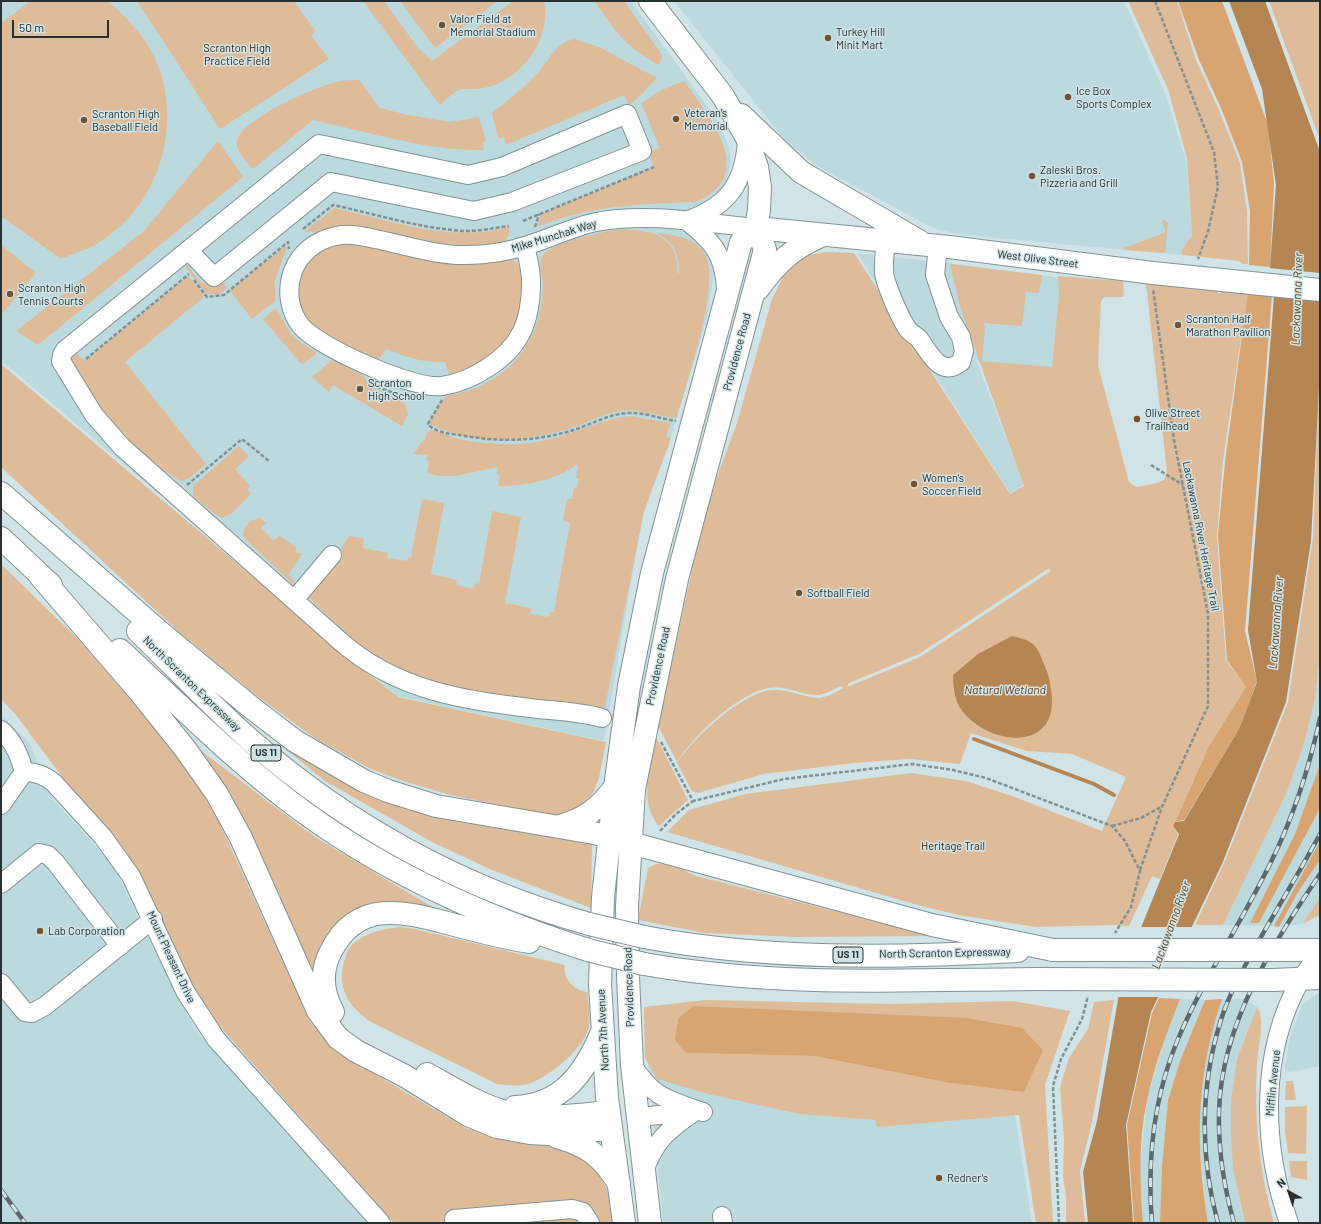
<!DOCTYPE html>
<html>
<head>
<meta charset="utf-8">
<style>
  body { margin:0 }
  #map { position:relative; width:1321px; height:1224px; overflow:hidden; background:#d0e4e7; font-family:Barlow,sans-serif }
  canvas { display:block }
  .frame { position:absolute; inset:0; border:2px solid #283031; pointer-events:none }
  .north { position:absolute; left:1269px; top:1172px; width:40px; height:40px; -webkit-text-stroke:3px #d0e4e7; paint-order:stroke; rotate:320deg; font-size:11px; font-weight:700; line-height:16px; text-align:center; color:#283031 }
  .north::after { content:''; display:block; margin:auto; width:14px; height:18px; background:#283031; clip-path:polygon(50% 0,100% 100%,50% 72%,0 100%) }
  .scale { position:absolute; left:12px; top:20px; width:97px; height:18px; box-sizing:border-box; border:2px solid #283031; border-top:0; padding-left:5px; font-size:12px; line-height:14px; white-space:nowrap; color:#283031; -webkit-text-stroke:3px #d0e4e7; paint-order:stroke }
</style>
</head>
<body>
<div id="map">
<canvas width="1321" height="1224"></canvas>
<div class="frame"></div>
<div class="north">N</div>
<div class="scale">50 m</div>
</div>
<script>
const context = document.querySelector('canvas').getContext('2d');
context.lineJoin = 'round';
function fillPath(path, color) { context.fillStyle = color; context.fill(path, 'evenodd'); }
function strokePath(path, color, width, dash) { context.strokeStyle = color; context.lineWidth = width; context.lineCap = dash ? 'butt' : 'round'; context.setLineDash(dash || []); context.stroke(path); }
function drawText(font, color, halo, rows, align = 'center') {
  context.font = font + ' Barlow,sans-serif'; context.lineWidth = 3; context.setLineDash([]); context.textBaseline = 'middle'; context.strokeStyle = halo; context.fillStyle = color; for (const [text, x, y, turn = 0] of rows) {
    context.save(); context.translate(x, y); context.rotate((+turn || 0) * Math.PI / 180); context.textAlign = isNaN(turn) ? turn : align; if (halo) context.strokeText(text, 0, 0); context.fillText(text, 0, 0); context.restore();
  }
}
fillPath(new Path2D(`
  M1,1H631L718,121L728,145L731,159L707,319L668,447L643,511L604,741L397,696L1,360Z
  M674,1H1124L1166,96L1186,161L1192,235L1181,251L1183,255L963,235L935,229L817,166L784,139Z
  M857,253L948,263L1062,278L1053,369L976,360L1024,485L1010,493Z
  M1320,656V764L1295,834L1250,923H1259L1320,808V841L1274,926L1223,925L1286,794L1304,744L1315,699Z
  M1,714L31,745L52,798L113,865L154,950L197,1032L368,1223H1Z
  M1320,860V898L1302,924L1279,927L1298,892Z
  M1320,992V1066L1291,1072L1284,1071L1290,1037L1302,1005Z
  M1180,999L1205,1000L1180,1061L1168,1100L1162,1166L1160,1223H1143L1140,1169L1147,1101L1167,1030Z
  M1222,999H1246L1257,1007L1237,1059L1236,1067L1240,1202L1245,1223H1208L1204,1196L1199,1137V1103L1211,1029Z
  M648,1063L1013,1103L1032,1223H663Z`), '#bcd9dd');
fillPath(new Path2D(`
  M31,1H108C129,20 149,40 159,68C182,133 156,210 95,245C85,250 72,254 61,259L1,216V23Z
  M137,1H294L316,32L311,35L329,59L220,129Z
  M363,1H384L418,48L432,61L513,1H544C551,36 527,72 495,85C489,87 481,89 474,89C470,90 463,88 459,90C452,93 446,100 440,105Z
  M400,1H498L435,48Z
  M595,1H624L660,52L662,57L659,65C626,47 615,32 595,1Z
  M1128,1H1177L1196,60L1219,110L1240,163L1247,211L1248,264H1243L1239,261L1183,255L1181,251L1192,235L1187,159L1169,92Z
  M1269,1H1320V140Z
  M574,39L599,47L657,78L638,98L629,105L624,95L506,145L504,137L498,138L492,113C508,101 523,88 537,74C551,59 552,45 574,39Z
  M359,80L380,108L408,115L450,122L479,117L486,141L483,142L484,150C426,151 369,132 313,120L253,169C247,162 235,151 237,141C240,120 318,85 337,82C344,80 352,80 359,80Z
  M684,81C709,116 760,177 695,202C638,204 591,205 537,227L541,214L654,167L649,154L651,151L660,148L641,103L662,90Z
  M218,141L243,177L38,345L16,331L144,231Z
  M334,208C380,218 431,236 479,232C489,232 499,229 509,227C519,270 361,225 346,225C331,225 319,234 304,232Z
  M1164,219L1168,223L1165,253L1124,250V248L1166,232L1162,222Z
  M625,229C655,231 679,237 677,273H679C680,254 673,241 656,233C671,234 694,238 703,251C724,279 686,383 677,417L671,418C654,415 637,409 620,411C603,413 588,423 571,428C527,442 474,445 431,425L430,422L445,397C452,394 461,393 468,391C489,384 509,370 522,352C537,332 543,308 543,283C542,276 539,266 541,259C546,242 609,230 625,229Z
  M336,242L510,259L516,262L523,272V307L510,337L490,358L464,371L449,374L445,362C423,363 406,357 386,349L380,358L377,359C354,347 299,329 297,299C296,295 297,291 298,287C301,256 311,256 336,242Z
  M1,245L36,273L1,315Z
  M285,246L287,248L275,280V301L252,319L230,291Z
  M826,252L854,253L1010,494L1024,486L961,310L950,264L1042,275L1039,293L1026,292L1022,326L983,323L985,327L982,361L1052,367L1059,295L1058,276L1123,281L1124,293L1123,297H1105L1101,301L1098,365L1129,482L1136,487L1153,484L1164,480L1167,472L1146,284L1218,289V293H1221V290L1248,291L1223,461L1217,536L1226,660L1246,687L1209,746L1175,822L1173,826L1178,834L1160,879L1152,876L1129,926L1113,925L1036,927L958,915L914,904L667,832L689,810L745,794L911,773L966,781L1015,797L1102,831L1126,777L1072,754L1027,751L971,733L960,764L910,759L854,763L764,774L698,793L692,791L677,763C692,739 741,694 770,690C787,688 802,697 818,698C825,698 838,691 844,688L841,686C834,689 824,695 818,695C801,695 786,685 769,688C738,693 693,736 677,762L658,726L699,538L711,493L737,423L772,299L786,271L808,255ZM1049,568L1051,571L920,657L847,687L849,683L919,654ZM953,687L976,726L958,703Z
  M185,262C198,279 198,288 221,281L227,288L219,294H207L182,263Z
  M188,276L205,296L125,362L206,464L188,479L180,481L166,472L160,473L112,427L70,365V354L75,352L85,361Z
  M276,308L291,334L300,342L316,352L315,355L302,365L263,319Z
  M1320,356V656L1315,699L1304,744L1286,794L1223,925H1195L1225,861L1288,702L1313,538Z
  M332,360L363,375L371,388L400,399L406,406L408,414L402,426L333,385L329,392L312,377Z
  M1,364L354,662L398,697L606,742L599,778L593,793L583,806L556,817L523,812L520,809L506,806L450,795L400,780L369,768L316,739L257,696L179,632L1,467Z
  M630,416L671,423L666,436L671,438L644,512L605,707L479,693L450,688L402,672L360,647L311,600L308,594L331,566L349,536L364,539L363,548L388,553L387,558L407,561L408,557H411L422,499L444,503L431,574L457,580L456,585L474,589L475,583L479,584L492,511L521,517L505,603L531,608L530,614L548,617L550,612H554L570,523L563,520L567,499H572L574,488H577L579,479L576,478L578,466L576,465C555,481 523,486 498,486L500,475L497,474L498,467L455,476H439L427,473L429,461L426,460L428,455L414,454L422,441L425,440L427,433L431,430C442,432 452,438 463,440C487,444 512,446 536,442C569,437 598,419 630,416Z
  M239,446L249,456L235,469L250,486L247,489L251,494L231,514L222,518L212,512L193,496V486Z
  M260,518L266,523L261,528L274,541L279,535L297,548L295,552L302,554L288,575L296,583L303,585L295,586L243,537C243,526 249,520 260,518Z
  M1,564L80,641L175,751L209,800L311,1023L336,1051L466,1128L510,1142L568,1146L596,1167L609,1194L613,1223H394L215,1021L189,982L145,883L114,836L68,785L16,715L1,699Z
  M260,726L320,766L592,841L591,908L492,870L432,842L325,781L268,735Z
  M656,737L688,800L659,826C638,802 650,764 656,737Z
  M192,744L315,837L439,911L389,902L361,906L343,919L326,938L316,958L315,977Z
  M656,864H664L676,867L696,876L933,936L796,937L705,933L638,920L648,868Z
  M1320,898V915L1302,924Z
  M400,927L415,929L565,965C562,978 574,990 587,992C588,1002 591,1016 589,1026C585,1048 551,1075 531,1083C521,1087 508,1085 497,1084L373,1023C351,1010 336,989 344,962C345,959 346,954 348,950C359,934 381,929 400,927Z
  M706,1000L891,1004L1013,1001L1070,1011L1045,1085L1053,1223H1036L1019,1115L877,1127L875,1120L800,1114L708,1094L657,1079L645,1058L644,1007ZM693,1006L800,1012L944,1082L814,1056L687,1053Z
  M1114,1000L1092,1122L1080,1171L1085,1223H1066V1196L1063,1177L1064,1139L1060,1087L1069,1058L1088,1029L1094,1002Z
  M1257,1007C1266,1019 1258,1048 1257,1063C1254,1117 1259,1171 1274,1223H1245L1233,1168L1231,1135V1101L1237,1059Z
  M1286,1081H1293L1296,1100H1285Z
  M1307,1106L1306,1154L1288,1153L1285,1131V1107Z
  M1289,1161H1307V1180L1291,1177Z`), '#dfbc99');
fillPath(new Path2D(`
  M1178,1H1222L1268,125L1274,183L1270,267L1249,265L1250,211L1242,162L1221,108L1199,60Z
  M1248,291L1272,295L1245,631L1257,681L1239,729L1184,820L1175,822L1209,746L1246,687L1227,660L1218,535L1225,462Z
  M1320,764V808L1259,923H1250L1295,834Z
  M1320,841V860L1298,892L1279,927L1274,926Z
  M1159,998L1180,999C1167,1032 1154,1066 1147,1101C1138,1141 1140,1182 1143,1223H1134L1127,1125L1152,1013Z
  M1222,999C1196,1075 1195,1145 1208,1223H1160L1162,1166L1168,1100L1180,1061L1205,1000Z
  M693,1006L967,1018L1022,1028L1043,1050L1024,1092L944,1082L814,1056L686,1053L675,1040L678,1019Z`), '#d7a472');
fillPath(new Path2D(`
  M1229,1H1265L1320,152V368L1311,541L1286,702L1222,864L1151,1012L1126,1125L1133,1223H1088L1083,1172L1097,1121L1121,982L1136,940L1179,834L1173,826L1175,822L1184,821L1239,729L1257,682L1248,630L1274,296L1270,267L1276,185L1262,89Z
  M1012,636C1037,641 1037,647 1046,669C1049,675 1050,683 1051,690C1062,759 976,744 957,702C954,694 953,684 953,675L978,654Z`), '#b68554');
fillPath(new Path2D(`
  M1269,268L1320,273V296L1271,292Z
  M1139,927H1194L1160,997H1116L1126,955Z`), '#d0e4e7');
strokePath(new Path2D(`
  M974,739L1094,784L1114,795`), '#b68554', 4);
const minor = new Path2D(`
  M689,220C729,205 744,183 747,141
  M687,221C713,242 724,254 726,288
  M886,241C885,252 882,266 885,278C889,292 899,316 907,328C910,334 917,335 920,340C930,354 941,378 961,362L964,351L961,337L949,317L935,275L938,246
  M525,246C528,259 532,272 531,286C531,300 528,320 521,333C508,360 470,382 442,386C414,390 318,347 301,326C289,311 286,290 293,271C300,253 316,240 336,236C349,233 362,236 375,239C406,245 436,256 467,255C487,255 510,251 528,245C551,238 573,227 596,222C648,212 703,223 756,228
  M189,251L214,277L331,182L474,211L512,202L642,151L627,114L502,167L468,175L319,144L65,350L62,355L61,361L94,415L122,447L340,641C398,692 465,700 538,709C559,711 582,712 602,718
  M294,600L332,555
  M1,730C14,741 20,756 24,772L1,805
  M24,772C36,772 44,775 54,783L103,837L131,876L185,991L216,1039L381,1223
  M1,884L39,853L48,855L56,863L120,946
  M1,983L25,1012L32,1013L45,1006L153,919
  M632,1065C655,1099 666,1099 703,1112
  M638,1117L692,1112
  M644,1172C654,1141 668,1130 694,1112
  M722,1216L723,1223
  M454,1219L572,1209L583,1212L590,1223
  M1289,1223C1262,1145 1259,1053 1301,979C1307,970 1314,961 1320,952`);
const major = new Path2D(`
  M650,1L723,96L747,138L757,167L760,187L759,210L756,228L765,249L677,579L634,789L627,906L628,977L632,1065L650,1223
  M741,115L801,172L919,241
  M756,228L949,247L1153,273L1320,290
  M758,289C777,262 793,248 823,235
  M624,1223L607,1098L600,984L603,897L615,787L629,686L652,573L741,242L756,228`);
const highway = new Path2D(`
  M1,493L161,633L252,708L295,741L364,781L388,791L436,806L594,833L932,925L1053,950
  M1,538L51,585
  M40,576L139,691L186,750L217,794L241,838L318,1011L338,1038L356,1051L405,1076L468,1115L497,1127L530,1133L548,1134L611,1129
  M138,631C175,667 211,705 249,739C348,826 462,888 589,924
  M120,650C175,701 229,755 289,801C379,870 480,916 588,950
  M560,826C585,819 600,808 615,787
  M644,937C767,960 893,958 1018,951
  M1289,950H1320
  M644,964C774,987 906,980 1037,979
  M1272,980L1320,978
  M333,1012C322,992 320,972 331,951C358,898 405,912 451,924C477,931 503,938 529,942
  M427,1074C451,1087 476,1103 502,1111C537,1121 573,1115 609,1112
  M515,1107C563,1105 585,1072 602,1032
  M557,1137C588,1146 602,1156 619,1184`);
strokePath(minor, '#819497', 20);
strokePath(major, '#819497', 24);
strokePath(highway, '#819497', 24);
strokePath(new Path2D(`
  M1155,1L1214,152L1218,187L1208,231L1198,259
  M523,221L654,167
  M535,227L539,214
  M303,229L333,205C376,214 421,229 466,231C480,231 494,228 509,226
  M194,280L207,297L224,295L288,242L289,249
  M86,359L189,274
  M377,387L394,393
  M442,400L428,424C434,432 450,434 459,435C497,442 533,442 570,431C591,425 609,413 631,413C645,413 662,419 676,421
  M1151,465L1183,485
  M187,485L242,439L269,461
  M661,742L693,801L784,779L912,764L953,770L986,778L1112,826L1125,841L1140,871L1131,907L1115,933
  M1112,826L1141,818L1161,807
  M660,831L676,814L693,801
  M1140,870L1162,807L1208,706V614L1174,440L1153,289
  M1059,1223L1053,1086L1061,1059L1082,1019L1088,996`), '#829193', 2.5, [4, 2]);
strokePath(minor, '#fff', 18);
strokePath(major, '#fff', 22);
strokePath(highway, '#fff', 22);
const rail = new Path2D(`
  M1,1190L25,1223
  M1152,1223C1147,1161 1154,1096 1178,1039C1204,978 1241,923 1270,864C1293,818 1309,769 1320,718
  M1218,1223C1200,1158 1200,1088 1220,1023C1228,996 1243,969 1257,944C1278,907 1300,871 1320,834
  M1234,1223C1224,1187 1218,1150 1219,1112C1221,1024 1273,944 1320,874`);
strokePath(rail, '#5d696b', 4.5);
strokePath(rail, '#d0e4e7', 3, [9]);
const highwayBridge = new Path2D(`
  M589,924L644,937
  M588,950L644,964
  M1053,950H1289
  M1037,979L1272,980`);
strokePath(highwayBridge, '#819497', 24, []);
strokePath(highwayBridge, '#fff', 22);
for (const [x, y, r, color] of [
  [442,25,4,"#76522c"],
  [828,38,4,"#76522c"],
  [1068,97,4,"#76522c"],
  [676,119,4,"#76522c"],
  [84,120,4,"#76522c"],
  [1032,176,4,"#76522c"],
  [10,294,4,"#76522c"],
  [1178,325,4,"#76522c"],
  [360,389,4,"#76522c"],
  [1137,419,4,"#76522c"],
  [914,484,4,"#76522c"],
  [799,593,4,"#76522c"],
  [40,931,4,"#76522c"],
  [939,1178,4,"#76522c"]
]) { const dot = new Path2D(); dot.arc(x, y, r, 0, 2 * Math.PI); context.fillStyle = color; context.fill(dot); strokePath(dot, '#d0e4e7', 1.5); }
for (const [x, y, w] of [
  [266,753,30],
  [848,955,30]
]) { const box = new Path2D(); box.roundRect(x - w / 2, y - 8, w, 16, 3); context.fillStyle = '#d0e4e7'; context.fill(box); strokePath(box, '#283031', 1); }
drawText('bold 10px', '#283031', null, [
  ["US 11",266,753],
  ["US 11",848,955]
]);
drawText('11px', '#283031', '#d0e4e7', [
  ["Valor Field at",450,19],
  ["Memorial Stadium",450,32],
  ["Turkey Hill",836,32],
  ["Minit Mart",836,45],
  ["Ice Box",1076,91],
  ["Sports Complex",1076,104],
  ["Veteran's",684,113],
  ["Memorial",684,126],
  ["Scranton High",92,114],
  ["Baseball Field",92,127],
  ["Zaleski Bros.",1040,170],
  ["Pizzeria and Grill",1040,183],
  ["Scranton High",18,288],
  ["Tennis Courts",18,301],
  ["Scranton Half",1186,319],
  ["Marathon Pavilion",1186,332],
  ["Scranton",368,383],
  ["High School",368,396],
  ["Olive Street",1145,413],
  ["Trailhead",1145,426],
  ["Women's",922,478],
  ["Soccer Field",922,491],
  ["Softball Field",807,593],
  ["Lab Corporation",48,931],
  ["Redner's",947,1178]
], 'left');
drawText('11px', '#39240d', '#d0e4e7', [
  ["Scranton High",237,48],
  ["Practice Field",237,61],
  ["Heritage Trail",953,846]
]);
drawText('11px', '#283031', '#d0e4e7', [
  ["Mike Munchak Way",554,236,-17],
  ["West Olive Street",1038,259,7],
  ["Providence Road",737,352,-75],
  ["Lackawanna River Heritage Trail",1201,536,79],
  ["Providence Road",658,666,-78],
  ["North Scranton Expressway",192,684,44],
  ["North Scranton Expressway",945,953,-1],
  ["Mount Pleasant Drive",171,957,65],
  ["Providence Road",629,987,-92],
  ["North 7th Avenue",603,1030,-93],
  ["Mifflin Avenue",1273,1083,-84]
]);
drawText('italic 12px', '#64421c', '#d0e4e7', [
  ["Lackawanna River",1297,299,-88],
  ["Lackawanna River",1276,623,-86],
  ["Natural Wetland",1005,690],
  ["Lackawanna River",1171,925,-70]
]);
</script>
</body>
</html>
